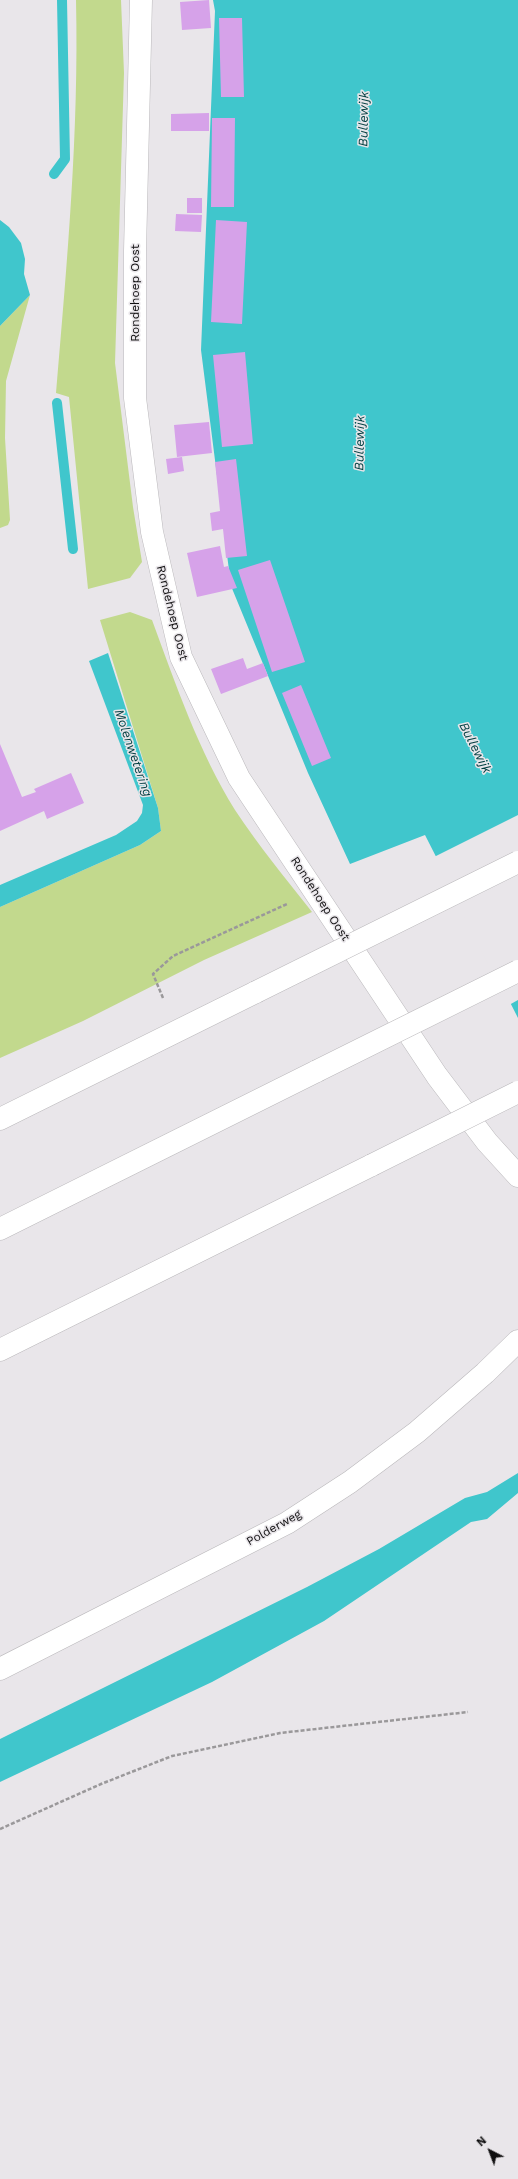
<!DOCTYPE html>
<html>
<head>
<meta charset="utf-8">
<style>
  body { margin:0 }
  #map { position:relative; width:518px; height:2179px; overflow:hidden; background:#e9e6ea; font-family:"Work Sans",sans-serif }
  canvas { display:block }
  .north { position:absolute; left:470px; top:2131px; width:40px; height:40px; -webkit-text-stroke:3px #e9e6ea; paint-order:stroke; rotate:318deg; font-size:11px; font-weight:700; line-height:16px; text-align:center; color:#100f10 }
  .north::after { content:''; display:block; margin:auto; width:14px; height:18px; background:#100f10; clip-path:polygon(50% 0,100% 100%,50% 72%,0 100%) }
</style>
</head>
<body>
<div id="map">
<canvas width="518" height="2179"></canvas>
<div class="north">N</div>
</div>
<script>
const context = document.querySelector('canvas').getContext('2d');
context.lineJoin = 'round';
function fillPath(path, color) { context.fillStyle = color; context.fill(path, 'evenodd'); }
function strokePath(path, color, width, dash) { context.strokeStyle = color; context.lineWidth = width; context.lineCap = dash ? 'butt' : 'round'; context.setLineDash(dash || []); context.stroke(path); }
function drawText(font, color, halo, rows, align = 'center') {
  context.font = font + ' "Work Sans",sans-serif'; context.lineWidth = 3; context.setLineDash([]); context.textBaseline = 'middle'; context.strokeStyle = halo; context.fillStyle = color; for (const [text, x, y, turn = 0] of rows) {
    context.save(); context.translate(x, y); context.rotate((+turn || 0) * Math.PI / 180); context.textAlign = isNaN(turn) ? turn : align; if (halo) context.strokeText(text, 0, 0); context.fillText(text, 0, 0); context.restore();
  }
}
fillPath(new Path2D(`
  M76,0H121L124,73L115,363L133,507L142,562L130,578L88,589L69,397L56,393C67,262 79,132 76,0Z
  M30,295L6,381L5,438L10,520L8,525L0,528V326Z
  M130,612L152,620C176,685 199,752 235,810C258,845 286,879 312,912L204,960L83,1021L0,1058V907L140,845L161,831L158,808L100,620Z`), '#c2d98d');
fillPath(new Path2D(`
  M213,0H518V1018L425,835L350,864L308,773L231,586L201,350L215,11Z
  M0,220L9,227L21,243L25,259L24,274L30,295L0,326Z
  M108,653L158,808L161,831L140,845L0,907V885L116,835L137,821L142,813L143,805L89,661Z
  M518,1473V1493L487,1519L471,1522L324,1621L212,1682L0,1782V1739L307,1587L379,1549L465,1498L487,1492Z`), '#40c6cc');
fillPath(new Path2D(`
  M518,815V1000L509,1005L434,857Z`), '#e9e6ea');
strokePath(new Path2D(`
  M54,174L65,159L62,0
  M57,403L73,549`), '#40c6cc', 10);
fillPath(new Path2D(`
  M209,0L211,28L182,30L180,2Z
  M219,18H242L244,97H221Z
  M209,113V131H171V114Z
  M212,118H235L234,207H211Z
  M187,198H202V213H187Z
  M176,214L202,215L201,232L175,231Z
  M216,220L247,222L242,324L211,322Z
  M245,352L253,444L222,447L213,355Z
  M209,422L212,453L177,457L174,425Z
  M182,457L184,471L168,474L166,459Z
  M236,459L247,556L226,558L223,529L212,531L210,513L220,511L215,462Z
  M220,546L224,567L228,566L237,588L197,597L187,553Z
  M270,560L305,662L272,672L238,570Z
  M243,658L247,669L263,663L268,676L221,694L211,669Z
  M301,685L331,758L312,766L282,693Z
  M0,744L22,797L36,792L34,789L71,773L84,803L47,819L44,811L0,831Z`), '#d6a2e9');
const minor = new Path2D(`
  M141,0L135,251V398L152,532L181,657L239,778L437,1076L487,1142L518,1176
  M0,1669L287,1523L350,1482L417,1432L485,1373L518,1341`);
const highway = new Path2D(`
  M0,1119L256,992
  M0,1229L317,1071
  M0,1350L372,1165`);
strokePath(minor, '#bab8bb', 23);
strokePath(highway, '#bab8bb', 23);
strokePath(new Path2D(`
  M163,998L153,974L173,956L287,904
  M0,1829L101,1784L172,1756L280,1733L468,1712`), '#9a989a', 2.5, [4, 2]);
strokePath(minor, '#fff', 22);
strokePath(highway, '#fff', 22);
const highwayBridge = new Path2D(`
  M256,992L518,862
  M317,1071L518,971
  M372,1165L518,1092`);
strokePath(highwayBridge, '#bab8bb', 23, []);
strokePath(highwayBridge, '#fff', 22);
drawText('12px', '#100f10', '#e9e6ea', [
  ["Rondehoep Oost",135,293,-90],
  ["Rondehoep Oost",172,613,76],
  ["Rondehoep Oost",320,899,57],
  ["Polderweg",274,1528,-29]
]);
drawText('italic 13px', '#003e40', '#e9e6ea', [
  ["Bullewijk",364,119,-89],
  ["Bullewijk",360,443,-89],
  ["Bullewijk",475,748,63],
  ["Molenwetering",133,753,71]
]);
</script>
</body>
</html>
